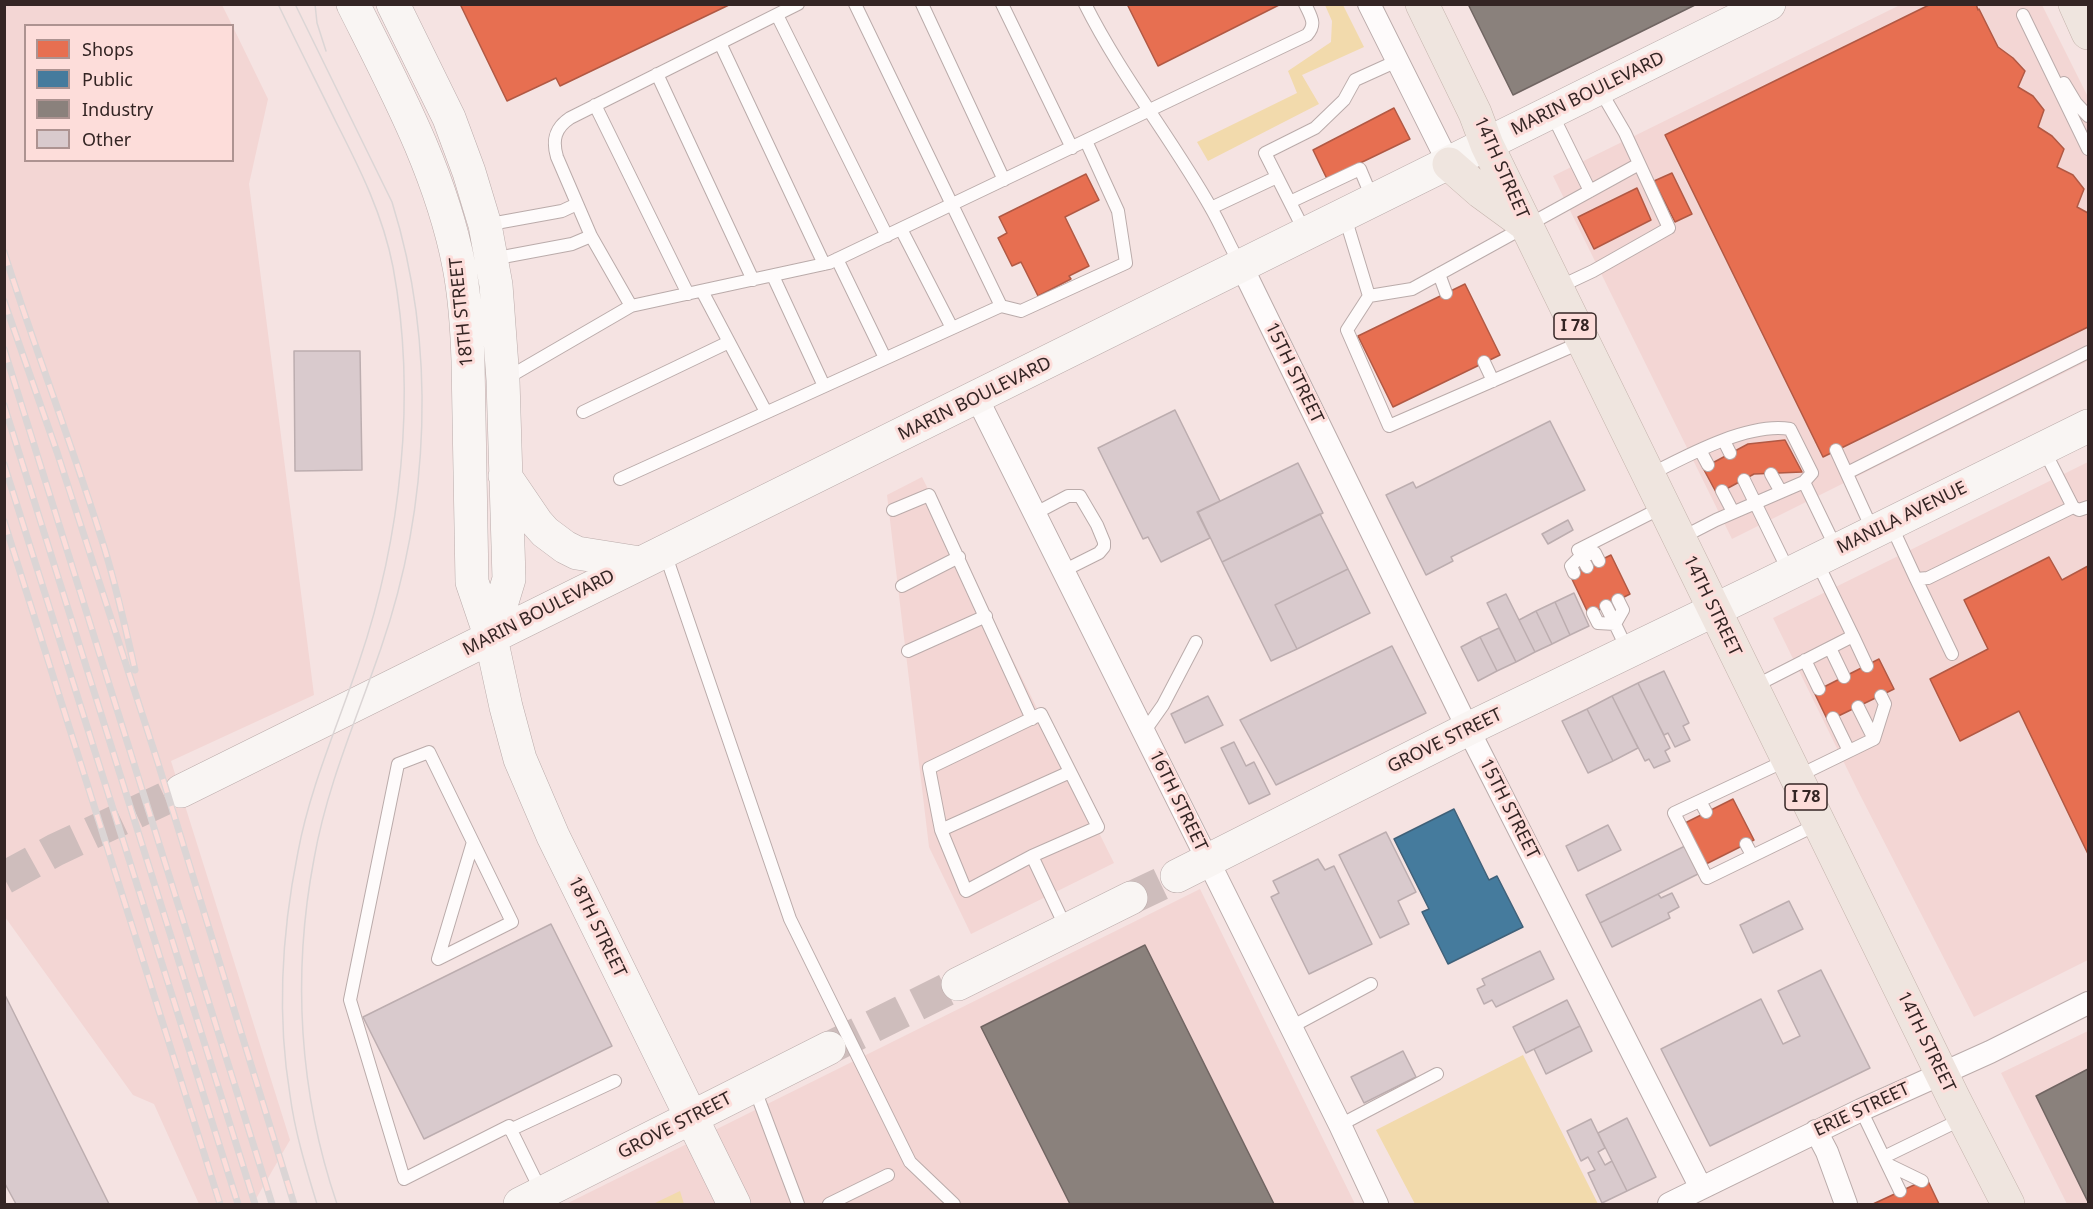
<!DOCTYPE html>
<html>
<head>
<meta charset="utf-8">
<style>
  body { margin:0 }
  #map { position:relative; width:2093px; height:1209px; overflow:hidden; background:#f5e3e2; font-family:"Noto Sans",sans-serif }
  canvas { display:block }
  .frame { position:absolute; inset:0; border:6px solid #342524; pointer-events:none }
  .legend { position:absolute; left:24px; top:24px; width:210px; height:138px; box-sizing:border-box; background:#fdddda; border:2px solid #ad9391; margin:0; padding:8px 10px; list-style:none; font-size:18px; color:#342524 }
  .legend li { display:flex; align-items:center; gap:12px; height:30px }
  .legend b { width:30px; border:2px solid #ad9391 }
</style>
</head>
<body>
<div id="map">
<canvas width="2093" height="1209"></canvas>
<div class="frame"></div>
<ul class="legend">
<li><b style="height:16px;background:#e76f51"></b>Shops</li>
<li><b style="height:16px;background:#457b9d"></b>Public</li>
<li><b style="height:16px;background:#8a817c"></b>Industry</li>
<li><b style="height:16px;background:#d9cacd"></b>Other</li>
</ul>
</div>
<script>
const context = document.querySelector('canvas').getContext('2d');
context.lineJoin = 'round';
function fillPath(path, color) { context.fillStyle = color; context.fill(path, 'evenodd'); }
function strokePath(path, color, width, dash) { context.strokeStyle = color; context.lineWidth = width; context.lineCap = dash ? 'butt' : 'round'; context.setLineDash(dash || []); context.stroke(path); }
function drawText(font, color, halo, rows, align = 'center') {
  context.font = font + ' "Noto Sans",sans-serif'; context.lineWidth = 6; context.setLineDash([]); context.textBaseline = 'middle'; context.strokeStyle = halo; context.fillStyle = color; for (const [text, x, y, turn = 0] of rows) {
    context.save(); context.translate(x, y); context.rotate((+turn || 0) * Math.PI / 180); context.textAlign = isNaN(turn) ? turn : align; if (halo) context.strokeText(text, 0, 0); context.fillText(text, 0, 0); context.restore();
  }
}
fillPath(new Path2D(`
  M4,5H222L232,25L26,26V160H232L233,27L268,99L249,184L314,695L171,761L290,1140L253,1204H199L154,1104L133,1095L5,917Z
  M1900,5H2042L2088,97V361L1732,539L1553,176Z
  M2088,462V960L1974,1017L1858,791L1773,618Z
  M922,477L1114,863L971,934L929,847L887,495Z
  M1200,889L1355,1204H566Z
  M2088,1031V1204H2067L2001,1073Z`), '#f3d6d4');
fillPath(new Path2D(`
  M1325,5H1343L1364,47L1302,75L1319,104L1208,161L1197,142L1297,93L1288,71L1331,42L1332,21Z
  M1523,1055L1598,1204H1415L1376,1130Z
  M680,1191L684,1204H653Z`), '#f2daac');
const shops = new Path2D(`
  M460,4H731L560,86L556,78L507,101Z
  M1127,4H1281L1158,66Z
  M1931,4H1976L1978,10L1979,9L1998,47L2013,58L2025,71L2018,87L2033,96L2044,110L2038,127L2052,136L2064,149L2057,167L2073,175L2084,189L2077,207L2088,213V327L1823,457L1665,135Z
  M1394,108L1410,139L1327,179L1313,150Z
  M1672,173L1692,214L1675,222L1654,181Z
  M1086,174L1099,200L1065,217L1089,266L1069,276L1071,279L1038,296L1021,262L1012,266L998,238L1007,233L999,217Z
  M1637,188L1651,220L1594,249L1578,217Z
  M1465,284L1500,355L1393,407L1358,336Z
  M1785,440L1802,472L1754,474L1717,494L1703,468L1748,444Z
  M1611,555L1630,594L1589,615L1570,575Z
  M2049,557L2062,580L2088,566V854L2019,711L1960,741L1930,679L1988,649L1964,600Z
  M1879,659L1894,689L1828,721L1814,692Z
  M1733,799L1754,840L1704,865L1683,824Z
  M1927,1179L1939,1204H1873Z`);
fillPath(shops, '#e76f51');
strokePath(shops, '#b15944', 1.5);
const public = new Path2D(`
  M1454,809L1489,880L1497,876L1523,927L1448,964L1422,912L1429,909L1394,839Z`);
fillPath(public, '#457b9d');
strokePath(public, '#406179', 1.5);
const industry = new Path2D(`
  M1468,4H1697L1513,95Z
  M1145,945L1274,1204H1070L981,1027Z
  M2088,1069V1202L2036,1096Z`);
fillPath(industry, '#8a817c');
strokePath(industry, '#706562', 1.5);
const building = new Path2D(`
  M294,351H360L362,470L295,471Z
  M1175,410L1220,501L1197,512L1210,538L1161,562L1148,537L1143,539L1098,448Z
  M1550,421L1585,490L1451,557L1453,561L1426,575L1386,495L1413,482L1416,488Z
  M1298,463L1323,513L1222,562L1198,512Z
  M1320,514L1348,569L1275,605L1297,649L1271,661L1222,562Z
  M1568,520L1573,530L1548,544L1542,534Z
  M1348,569L1370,613L1297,649L1275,605Z
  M1574,593L1589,626L1570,635L1555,602Z
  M1506,594L1535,652L1516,662L1487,603Z
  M1555,602L1570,635L1552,644L1536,611Z
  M1536,611L1552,644L1535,652L1519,620Z
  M1499,628L1516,662L1497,671L1480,637Z
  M1480,637L1497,671L1478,681L1461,647Z
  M1392,646L1426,713L1276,785L1240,720Z
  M1664,671L1689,723L1683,726L1690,740L1675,747L1668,733L1664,735L1638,683Z
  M1638,683L1670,748L1665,751L1670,761L1654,768L1649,759L1645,761L1612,696Z
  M1208,696L1223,725L1185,743L1171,714Z
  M1612,696L1638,748L1613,761L1587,709Z
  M1587,709L1613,761L1588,773L1562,721Z
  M1234,742L1246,766L1254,762L1270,794L1249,804L1221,748Z
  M1608,825L1621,850L1578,871L1566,846Z
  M1386,832L1416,892L1398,901L1409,924L1380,938L1339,855Z
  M1685,846L1698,874L1600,923L1586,895Z
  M1318,859L1325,870L1334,866L1372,944L1309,974L1271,897L1279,893L1273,881Z
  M1672,893L1679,907L1668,913L1670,918L1612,947L1600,923L1658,894L1661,898Z
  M1789,901L1803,929L1753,953L1740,925Z
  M551,924L612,1046L424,1139L363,1017Z
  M1540,951L1554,979L1496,1007L1492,1000L1484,1004L1477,989L1485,985L1482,979Z
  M1821,970L1870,1068L1710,1146L1661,1049L1761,999L1783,1044L1800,1036L1778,991Z
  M4,993L109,1204H16L4,1182Z
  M1567,1000L1580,1026L1526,1053L1513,1027Z
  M1580,1026L1592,1051L1546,1074L1534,1049Z
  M1403,1051L1416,1077L1364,1103L1351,1077Z
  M1627,1118L1656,1177L1627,1191L1598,1133Z
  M1591,1119L1605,1148L1598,1152L1605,1165L1612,1161L1627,1191L1602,1203L1588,1173L1595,1170L1588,1157L1581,1161L1567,1131Z`);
fillPath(building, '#d9cacd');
strokePath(building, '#bcadaf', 1.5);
strokePath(new Path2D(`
  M4,878L55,850L181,791
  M1131,898L1177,876
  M829,1048L958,984`), '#cebdbc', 33, [33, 16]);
const lane = new Path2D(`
  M798,4L570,118C555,128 552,140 557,157L591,236L631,306L829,263L1307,35C1317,24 1311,17 1305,4
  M855,4L1001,306
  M922,4L1004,180
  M1002,4L1072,148
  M1085,4C1121,76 1172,139 1211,208C1222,227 1230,247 1241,266
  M777,15L887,236
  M2023,15L2088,149
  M720,43L824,264
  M657,74L753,280
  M2064,83L2076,103L2088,116
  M595,105L688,294
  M1552,114L1590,191
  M1290,202L1360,169L1373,200
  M1211,208L1277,177
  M1345,217L1369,296L1347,330L1389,426L1582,342
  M485,225L562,211L577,204
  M901,229L952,328
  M1305,232L1265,153L1315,128L1344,100L1355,80L1397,61
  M492,259L572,244L591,236
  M837,259L885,358
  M1439,274L1446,293
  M773,276L824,386
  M1559,287L1593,271L1669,228L1625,133L1600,90
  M702,291L766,412
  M1369,296L1412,289L1639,164
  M1484,362L1493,381
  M507,378L631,306
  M583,412L729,342
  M1724,441L1730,453
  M1700,450L1708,465
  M1836,450L1873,531
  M2044,450L2073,507L2079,510L2088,507
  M1847,473L2088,352
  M1651,474C1688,455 1749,422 1790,429L1812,473L1804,482L1716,520L1681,538
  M1771,474L1781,492
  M620,479L1001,306L1021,311L1126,263L1118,211L1086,141
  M1744,480L1789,572
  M1804,482L1836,548
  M1722,491L1733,512
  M893,510L929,495L1032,719
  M1034,514L1068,496H1080L1097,525L1104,542V547L1099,553L1063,571
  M1891,525L1916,579L1928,578L2073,507
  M665,553L790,919L910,1162L954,1204
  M1587,567L1578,550L1663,507
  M1574,573L1571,566L1581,556L1595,553L1599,561
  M1916,579L1952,654
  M902,586L959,557
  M1606,606L1615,624
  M1593,613L1598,623L1615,624L1628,651
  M1615,624L1623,610L1618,600
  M1853,636L1867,666
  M1830,648L1844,677
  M908,651L986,616
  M1805,660L1819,689
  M1753,687L1853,636L1817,562
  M1858,707L1874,739
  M1041,714L1098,827L1032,856L966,891L941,830L929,768Z
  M1833,718L1849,751
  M1144,732L1163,705L1196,642
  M1787,760L1674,813L1707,878L1818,824
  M1798,776L1874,739L1885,704L1881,696
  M1700,801L1706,812
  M941,830L1070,772
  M473,842L438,959L512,922L429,752L398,764L350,1000L404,1179L509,1126L542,1193
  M1746,844L1752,855
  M1032,856L1066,928
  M1291,1027L1371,984
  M754,1087L798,1204
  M1861,1110L1900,1191
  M1340,1125L1437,1074
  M510,1130L615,1081
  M1884,1157L1964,1118
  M1887,1164L1922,1181
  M829,1204L888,1175`);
const street = new Path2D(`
  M1369,4L1449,164
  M1242,267L1468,729L1701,1188
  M977,398L1340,1125L1377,1204
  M1816,1131L1827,1152L1846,1204
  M1669,1204L1861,1110L1990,1052L2088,1003`);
const secondary = new Path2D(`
  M353,4C395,88 441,173 459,266C465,297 467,329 468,361L472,582L491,638L506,707L520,759L553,836L734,1204
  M393,4L449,118L469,172L485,225L496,285L503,380L509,579L491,638
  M505,476L537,523L545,532L565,547L577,553L640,563
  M181,791L1769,4
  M1177,876L1468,729L1762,587L2088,426
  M958,984L1131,898
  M520,1204L829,1048`);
const highway = new Path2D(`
  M1422,4L1475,113L1487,145L1954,1099L2008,1204
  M2075,4L2088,33
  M1449,164L1481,192L1522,222`);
strokePath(lane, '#baabaa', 14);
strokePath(street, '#baabaa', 24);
strokePath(secondary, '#baabaa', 34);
strokePath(highway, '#c4b3ac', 34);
strokePath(lane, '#fefbfb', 12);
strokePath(street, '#fefbfb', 22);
strokePath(secondary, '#f9f5f3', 33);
strokePath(highway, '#efe5df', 33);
strokePath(new Path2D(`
  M278,4C297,44 317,83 336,122C360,169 383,215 393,267C417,396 401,539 359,662C338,725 310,787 298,852C282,931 277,1016 290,1095C295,1133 306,1168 317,1204
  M295,4L392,202C437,346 430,506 381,648C357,718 327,785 314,859C292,974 299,1093 337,1204
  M315,4L317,23L326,51`), '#dbd5d5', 1.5);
const rail = new Path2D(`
  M4,252C36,352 74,450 105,550C117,590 126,630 135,670
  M4,301L57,452L158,763L294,1204
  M4,349L272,1204
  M4,405L255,1204
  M4,464L238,1204
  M4,521L220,1204`);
strokePath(rail, '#dbd5d5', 7);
strokePath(rail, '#fdddda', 4.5, [14]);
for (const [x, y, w] of [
  [1575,326,42],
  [1806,797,42]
]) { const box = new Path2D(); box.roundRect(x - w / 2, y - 13, w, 26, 4.5); context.fillStyle = '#fdddda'; context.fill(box); strokePath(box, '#342524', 1.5); }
drawText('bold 16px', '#342524', null, [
  ["I 78",1575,326],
  ["I 78",1806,797]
]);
drawText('18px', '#342524', '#fdddda', [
  ["MARIN BOULEVARD",1588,94,-26],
  ["14TH STREET",1501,168,66],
  ["18TH STREET",462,312,-96],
  ["15TH STREET",1294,373,64],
  ["MARIN BOULEVARD",975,399,-26],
  ["MANILA AVENUE",1902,518,-26],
  ["14TH STREET",1712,606,64],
  ["MARIN BOULEVARD",539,613,-27],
  ["GROVE STREET",1445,741,-26],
  ["16TH STREET",1178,801,64],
  ["15TH STREET",1509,809,63],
  ["18TH STREET",597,927,64],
  ["14TH STREET",1926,1042,64],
  ["ERIE STREET",1862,1110,-25],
  ["GROVE STREET",675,1126,-27]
]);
</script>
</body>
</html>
